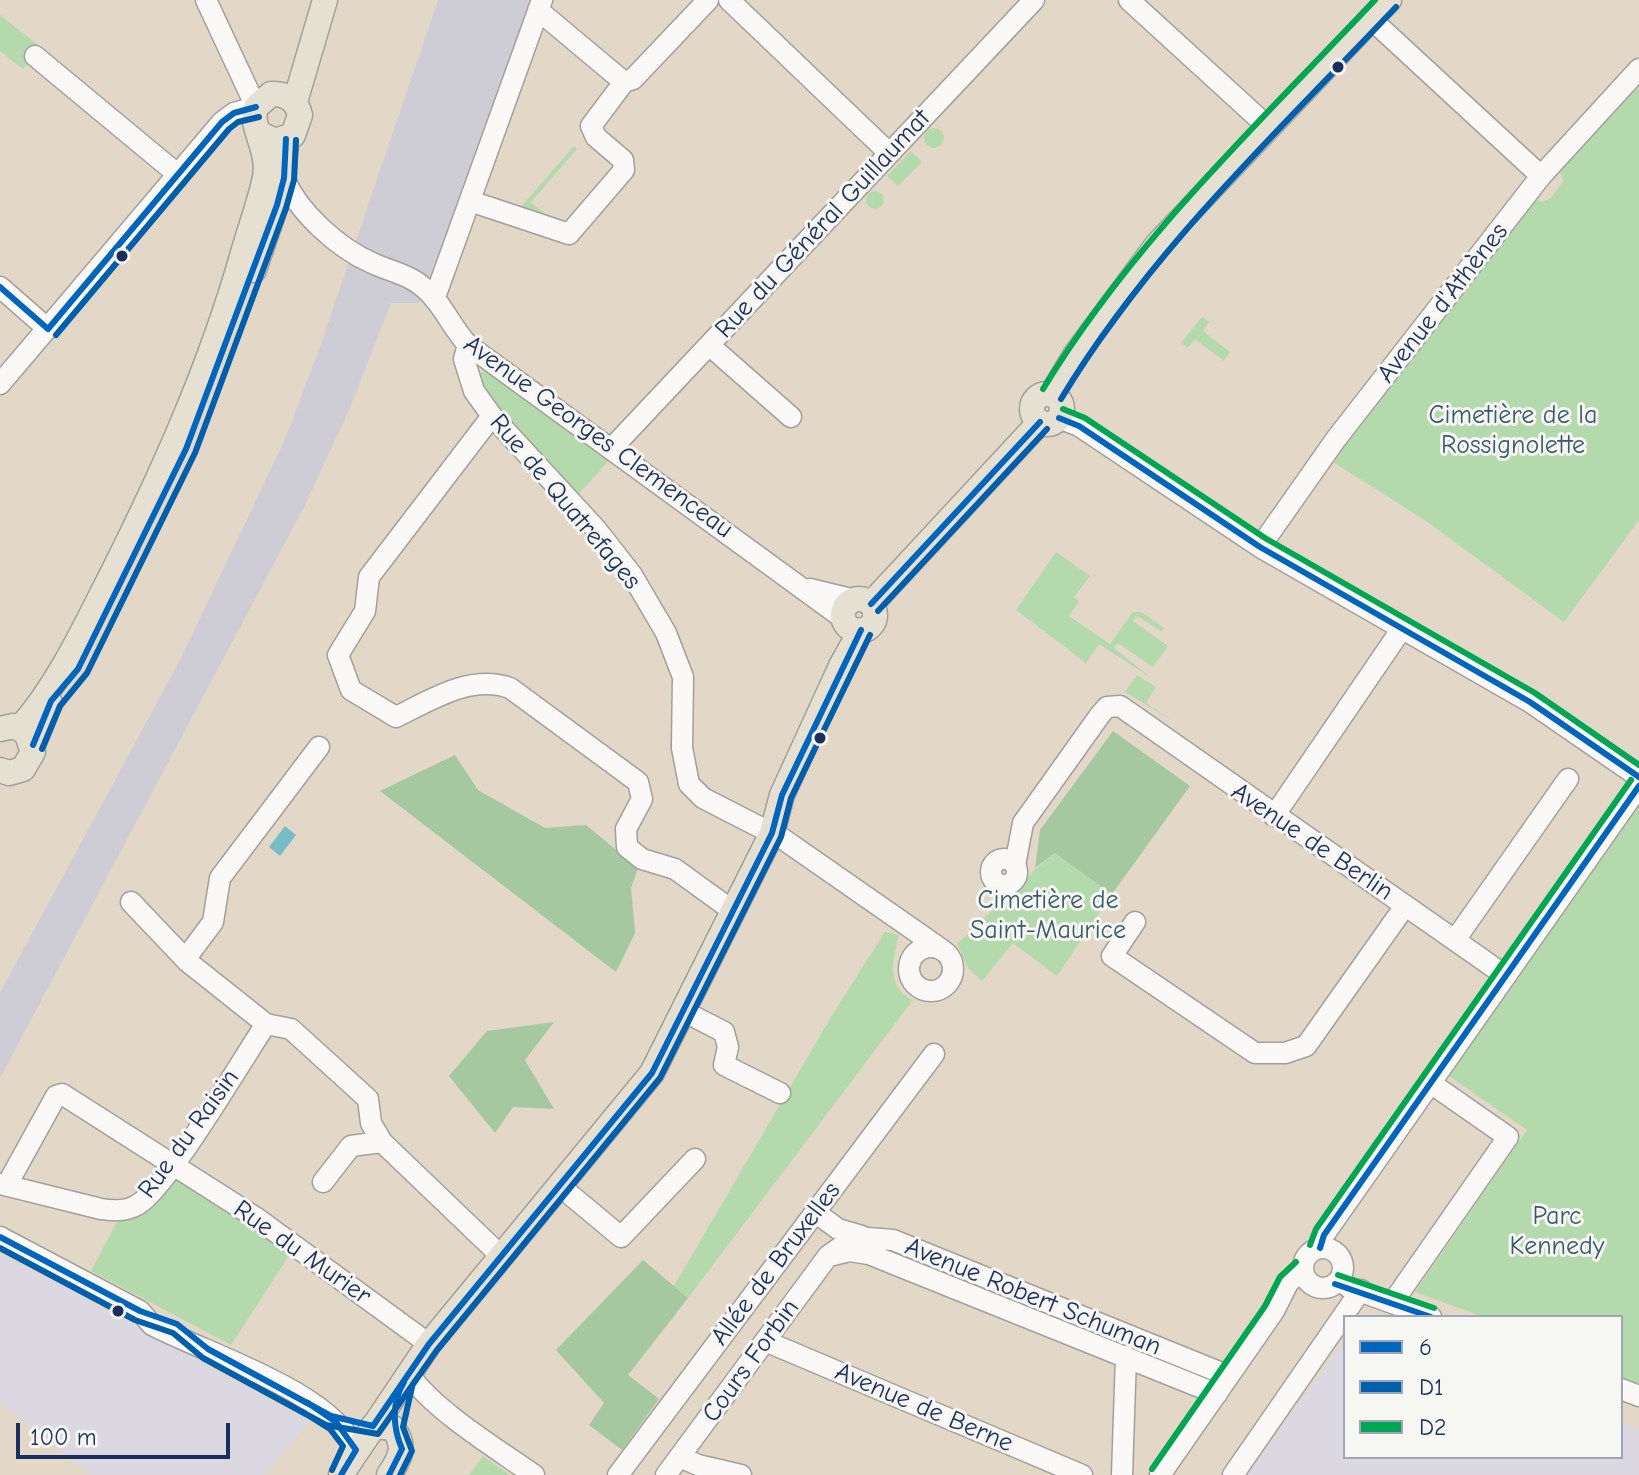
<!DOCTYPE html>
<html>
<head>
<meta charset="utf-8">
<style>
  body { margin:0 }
  #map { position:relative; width:1639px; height:1475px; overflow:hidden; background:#e3d8c7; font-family:"Comic Neue",sans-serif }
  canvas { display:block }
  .legend { position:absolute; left:1343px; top:1315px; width:280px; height:144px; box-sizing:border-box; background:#f6f6f2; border:2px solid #9ea6b7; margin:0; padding:10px 14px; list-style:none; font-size:24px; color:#1b2f5e }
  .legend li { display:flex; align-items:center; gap:16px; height:40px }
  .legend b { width:40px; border:2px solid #9ea6b7 }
  .scale { position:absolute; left:16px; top:1423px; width:214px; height:36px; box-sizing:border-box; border:4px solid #1b2f5e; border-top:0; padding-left:10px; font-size:24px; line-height:28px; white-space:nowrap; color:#1b2f5e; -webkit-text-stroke:6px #f6f6f2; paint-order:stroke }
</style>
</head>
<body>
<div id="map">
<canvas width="1639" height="1475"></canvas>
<ul class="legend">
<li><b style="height:10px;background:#0065bd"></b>6</li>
<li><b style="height:10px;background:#005fac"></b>D1</li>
<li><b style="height:10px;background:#00a651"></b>D2</li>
</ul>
<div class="scale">100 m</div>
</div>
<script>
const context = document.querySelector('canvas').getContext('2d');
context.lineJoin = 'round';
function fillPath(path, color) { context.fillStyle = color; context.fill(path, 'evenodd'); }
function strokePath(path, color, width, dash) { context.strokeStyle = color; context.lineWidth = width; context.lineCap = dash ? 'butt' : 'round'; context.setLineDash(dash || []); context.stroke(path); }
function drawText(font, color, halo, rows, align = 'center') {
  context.font = font + ' "Comic Neue",sans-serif'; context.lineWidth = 6; context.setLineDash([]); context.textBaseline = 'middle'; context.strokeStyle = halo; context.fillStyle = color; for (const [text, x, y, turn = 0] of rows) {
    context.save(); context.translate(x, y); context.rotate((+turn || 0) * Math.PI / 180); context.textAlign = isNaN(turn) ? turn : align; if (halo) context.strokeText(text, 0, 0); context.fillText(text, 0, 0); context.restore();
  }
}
fillPath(new Path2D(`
  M0,1255L92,1300L91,1304L149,1331L147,1335L206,1361L204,1365L241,1385L243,1381L262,1391L261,1395L310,1420L308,1424L264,1475H90L0,1403Z
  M1345,1340V1457H1621V1423L1639,1429V1475H1247Z`), '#dbd8e2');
fillPath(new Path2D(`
  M438,0H531L420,303H391L349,410L304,507L0,1078V993L180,660L284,442L320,347Z`), '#ceccd4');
fillPath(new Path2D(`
  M0,15L42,48L23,69L0,51Z
  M1639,86V520L1564,622L1426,521L1330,460L1470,285L1534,199L1542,202L1551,198L1563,181L1560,172Z
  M924 138a10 10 0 1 1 20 0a10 10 0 1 1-20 0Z
  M574,146L577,149L531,202L553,221L520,208Z
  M911,151L922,162L898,186L887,176Z
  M866 200a9 9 0 1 1 18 0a9 9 0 1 1-18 0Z
  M1202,317L1209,322L1203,331L1230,352L1224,361L1195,339L1188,348L1181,343Z
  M486,370L611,458L576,497L482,393L477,375Z
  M1056,552L1090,576L1074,597L1079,601L1069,616L1110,644L1133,612H1141L1164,628L1161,631L1137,616L1133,621L1168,646L1153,667L1118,643L1114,648L1150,677L1099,644L1086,663L1016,610Z
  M1137,675L1156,687L1146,703L1173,721L1125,692Z
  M1639,803V1384L1621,1377V1317H1484L1415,1292L1527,1130L1449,1076Z
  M1053,853L1112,894L1057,976L1013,943L982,981L968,968L957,944Z
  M885,932L899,935C893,958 885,987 913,1000L688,1298L674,1286L831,1017Z
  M172,1180H181L292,1251L231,1345L91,1271L117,1222L127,1219Z
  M483,1456L510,1475H469Z`), '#b4d9ad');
fillPath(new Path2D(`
  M1113,731L1190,786L1112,894L1054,853L1035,868L1040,830Z
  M455,755L478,790L545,828L586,825L638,868L631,888L635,933L616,972L380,791Z
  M554,1022L525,1060L554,1109L513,1107L495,1133L449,1076L487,1031Z
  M643,1260L688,1298L628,1375L659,1399L622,1450L589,1425L604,1403L556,1350Z`), '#a5c8a0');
fillPath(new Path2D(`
  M285,826L296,835L280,856L269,847Z`), '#76bdc6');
const minor = new Path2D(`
  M729,0L889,153
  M1129,0L1267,126
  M538,10L624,82L633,79L708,0
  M1371,19L1541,176
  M35,56L176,173
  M284,178C298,212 338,248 372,263C389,271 408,274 423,287C442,302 451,327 468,345L844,619
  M470,201L569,234L624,170L623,160L596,137L591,126L624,82
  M0,287L48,329
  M435,297L542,0
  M468,345L464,359L474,391L492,416L596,529L632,575L666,633L683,677L682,748L689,784L703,798L783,839L941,949
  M709,345L791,417
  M0,384L222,122L234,113L256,107L206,0
  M492,416L369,577L365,611L338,655L351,690L396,717C431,700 470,674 510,688L638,782L642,799L626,829L627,847L642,859L675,869L733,911
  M1059,418L1079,426L1260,547L1530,702L1639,777
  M612,448L1034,0
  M1260,547L1336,439L1541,176L1639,69
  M810,589L855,600
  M319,747L220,878L213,922L189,954L188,962L266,1024L291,1029L368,1099L371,1123L382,1142L501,1256
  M1274,816L1403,627
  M991 872a13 13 0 1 1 26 0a13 13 0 1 1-26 0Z
  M1015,865L1023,823L1100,715L1107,707L1120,706L1506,976
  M131,902L188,962
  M1135,922L1112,956L1255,1053H1285L1306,1046L1405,906
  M1455,940L1568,779
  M909 969a22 22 0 1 1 44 0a22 22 0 1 1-44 0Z
  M685,1012L724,1032L728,1047L724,1065L780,1093
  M323,1182L351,1146L382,1142
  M8,1183L56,1096L62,1094L258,1219L429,1344
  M0,1184L101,1209C113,1211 127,1211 137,1205C166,1190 243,1058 266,1024
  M561,1187L621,1237L695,1159
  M815,1212L838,1229L862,1236
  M0,1237L140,1311L152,1325C207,1354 331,1391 356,1450
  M1303 1268a20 20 0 1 1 40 0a20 20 0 1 1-40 0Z
  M1320,1248L1324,1235L1639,786
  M833,1255L849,1251L869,1254L1217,1394
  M1348,1287L1431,1317
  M1393,1302L1508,1137L1432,1084
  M765,1341L1082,1475
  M409,1374C432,1409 497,1449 534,1475
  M1621,1389L1639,1396
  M680,1457L698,1465L741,1475
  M618,1475L934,1054
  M666,1475L828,1256L855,1237L893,1240L1229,1376
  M1122,1475L1126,1356
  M1160,1475L1274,1311L1288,1283L1303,1269
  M1233,1475L1361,1290`);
const major = new Path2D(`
  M295,102L325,0
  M254,270L282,188L286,139
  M1032 409a15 15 0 1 1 30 0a15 15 0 1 1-30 0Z
  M1052,394L1076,354L1157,245L1389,0
  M843 615a16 16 0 1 1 32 0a16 16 0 1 1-32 0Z
  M871,604L1040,422
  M20,728C58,685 84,629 110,578C163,473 211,366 243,253C250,228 260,202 265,177C270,149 249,127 256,107L271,94C287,93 297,101 300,115L293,135L275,141L261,134
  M0,729L13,726L26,732L33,752L23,769L9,773L0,770
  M33,745L50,703
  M373,1426L393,1428C406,1446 401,1457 389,1475
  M341,1475L429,1344L652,1073L772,833L782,795L842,664L861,630`);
strokePath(minor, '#a39f9a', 23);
strokePath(major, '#a39f9a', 27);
strokePath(minor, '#fbf9f7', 20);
strokePath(major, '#e6e0d2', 24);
strokePath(new Path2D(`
  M0,287L48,329
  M48,329L222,122L234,113L256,107
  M1059,418L1079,426L1260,547L1530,702L1639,777
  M871,604L1040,422
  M33,745L51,701L78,669L186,449L277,205L284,178L286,139
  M0,1237L140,1311L177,1324L208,1349L331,1416L373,1426L429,1344L652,1073L772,833L782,795L861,630
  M1320,1248L1324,1235L1639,786
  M1335,1284L1431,1317
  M308,1403L336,1422L356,1450L341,1475
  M389,1475L402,1449C393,1428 391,1403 404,1382`), '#0065bd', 6);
strokePath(new Path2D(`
  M56,335L229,129L238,122L259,117
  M1061,399C1150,251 1278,132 1396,7
  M878,611L1047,429
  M42,749L60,706L87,673L195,453L286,208L294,180L296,140
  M0,1248L135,1320L173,1333L203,1358L326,1425L378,1434L437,1350L660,1078L781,837L791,798L870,635
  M303,1412L330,1429L343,1446L332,1470
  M400,1475L412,1451L403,1427L412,1387`), '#005fac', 6);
strokePath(new Path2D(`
  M1043,389C1132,242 1258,124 1375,0
  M1063,409L1085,418L1265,538L1535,693L1639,765
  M1310,1245L1316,1229L1631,780
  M1338,1275L1434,1308
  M1152,1469L1265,1306L1280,1277L1296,1262`), '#00a651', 6);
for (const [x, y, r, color] of [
  [1338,67,7,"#1b2f5e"],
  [122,256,7,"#1b2f5e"],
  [820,738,7,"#1b2f5e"],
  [118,1311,7,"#1b2f5e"]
]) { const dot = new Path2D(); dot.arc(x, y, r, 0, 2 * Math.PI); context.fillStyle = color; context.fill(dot); strokePath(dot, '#f6f6f2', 3); }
drawText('26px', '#1b2f5e', '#f6f6f2', [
  ["Rue du Général Guillaumat",823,224,-47],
  ["Avenue d'Athènes",1443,303,-52],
  ["Avenue Georges Clemenceau",598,437,36],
  ["Rue de Quatrefages",565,502,50],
  ["Avenue de Berlin",1312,842,34],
  ["Rue du Raisin",189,1134,-54],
  ["Rue du Murier",302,1253,35],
  ["Allée de Bruxelles",776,1264,-53],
  ["Avenue Robert Schuman",1033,1297,22],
  ["Cours Forbin",751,1361,-54],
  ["Avenue de Berne",924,1408,23]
]);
drawText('26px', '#385a6c', '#f6f6f2', [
  ["Cimetière de la",1513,416],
  ["Rossignolette",1513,446],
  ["Cimetière de",1048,901],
  ["Saint-Maurice",1048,931],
  ["Parc",1557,1217],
  ["Kennedy",1557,1247]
]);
</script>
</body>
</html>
